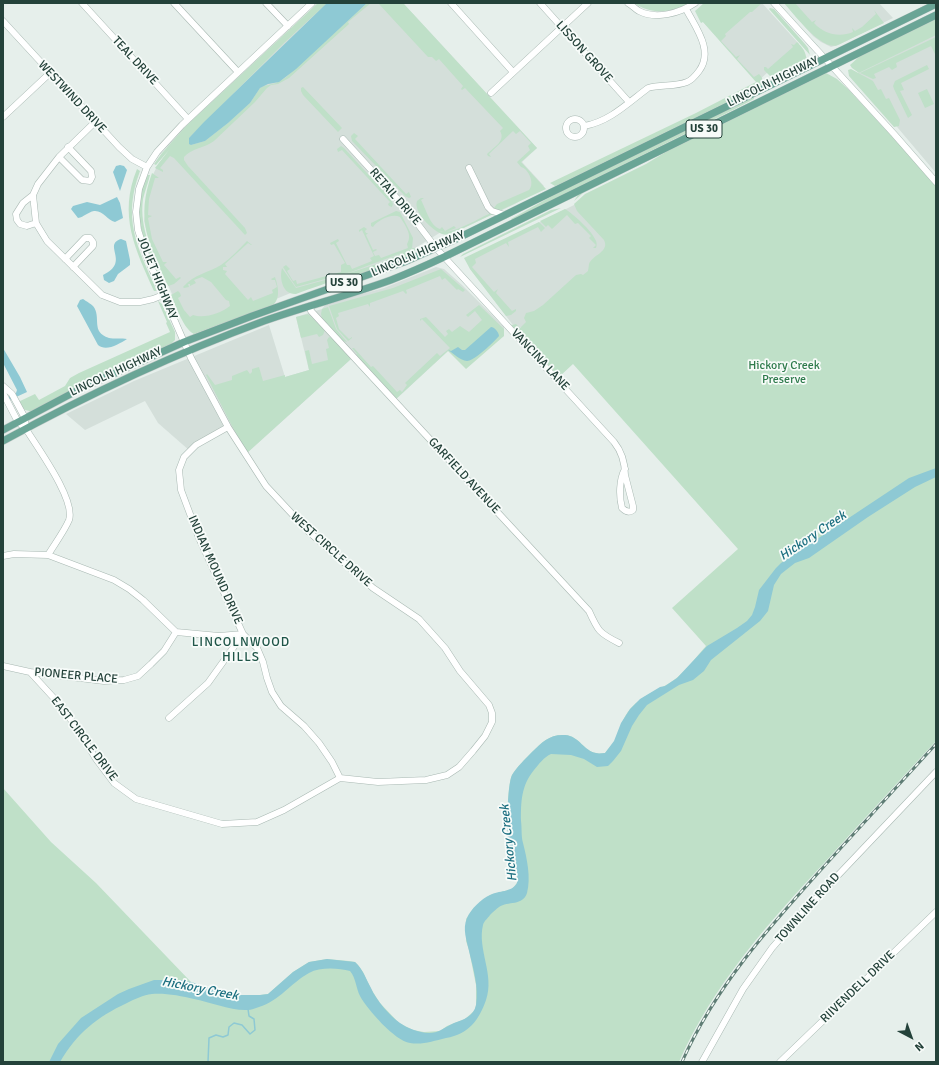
<!DOCTYPE html>
<html>
<head>
<meta charset="utf-8">
<style>
  body { margin:0 }
  #map { position:relative; width:939px; height:1065px; overflow:hidden; background:#e6efeb; font-family:Signika,sans-serif }
  canvas { display:block }
  .frame { position:absolute; inset:0; border:4px solid #24423a; pointer-events:none }
  .north { position:absolute; left:891px; top:1017px; width:40px; height:40px; -webkit-text-stroke:3px #f7fbf9; paint-order:stroke; rotate:139deg; font-size:11px; font-weight:700; line-height:16px; text-align:center; color:#24423a }
  .north::after { content:''; display:block; margin:auto; width:14px; height:18px; background:#24423a; clip-path:polygon(50% 0,100% 100%,50% 72%,0 100%) }
</style>
</head>
<body>
<div id="map">
<canvas width="939" height="1065"></canvas>
<div class="frame"></div>
<div class="north">N</div>
</div>
<script>
const context = document.querySelector('canvas').getContext('2d');
context.lineJoin = 'round';
function fillPath(path, color) { context.fillStyle = color; context.fill(path, 'evenodd'); }
function strokePath(path, color, width, dash) { context.strokeStyle = color; context.lineWidth = width; context.lineCap = dash ? 'butt' : 'round'; context.setLineDash(dash || []); context.stroke(path); }
function drawText(font, color, halo, rows, align = 'center') {
  context.font = font + ' Signika,sans-serif'; context.lineWidth = 3.5; context.setLineDash([]); context.textBaseline = 'middle'; context.strokeStyle = halo; context.fillStyle = color; for (const [text, x, y, turn = 0] of rows) {
    context.save(); context.translate(x, y); context.rotate((+turn || 0) * Math.PI / 180); context.textAlign = isNaN(turn) ? turn : align; if (halo) context.strokeText(text, 0, 0); context.fillText(text, 0, 0); context.restore();
  }
}
fillPath(new Path2D(`
  M318,3H403L537,148L522,162L544,186L515,204L451,234L441,232L417,247L410,254L293,292L247,311L187,326L185,324L150,243L144,221L151,178L159,163L170,150L167,147L191,121Z
  M762,3L799,44L757,82L703,22Z
  M784,3H879L893,18L838,45L831,47L821,42L813,36Z
  M936,34V173L887,115L857,74Z
  M584,200L662,283L516,329L470,269L466,259Z
  M436,267L444,269L462,285L504,327V336L448,351L393,402L360,366L351,359L247,453L228,427L190,451L158,423L145,401L85,430L66,414L134,381L269,325L285,377L309,370L296,317L322,309L326,304L332,302L384,288Z`), '#d4dfda');
fillPath(new Path2D(`
  M318,3H327L284,43L189,138L191,145L205,141L228,123L250,103L260,88L264,86L276,83L285,78L364,6L367,3H371L348,22L349,24L289,78L278,84L271,85L267,88L255,102L214,141C205,148 192,148 184,157V160L188,166L245,228L247,233L245,235L174,158L170,156L160,168L163,170V172L155,168L169,150L156,165L154,164L162,153L186,126Z
  M378,3H403L537,148L521,162L546,189L501,210L493,209L497,204L529,190C535,184 529,169 521,167L517,162L530,150L528,146L531,143L520,131L516,134L513,131L489,154L491,157L488,156L487,154C494,147 506,141 500,131L503,128L465,88L462,90L461,89L463,86L439,59L436,61L432,57H428Z
  M634,3H689C671,13 652,15 634,3Z
  M704,3H762L752,12H750L725,34L726,36L721,41L736,57L740,55L737,59L754,77L759,74C763,78 763,80 762,85L558,185L555,186L550,183L696,113L756,82L703,22L701,23L695,11Z
  M784,3H795L812,22L816,20L814,23C824,34 839,38 853,32L852,28L855,31L862,27L876,14L874,10L884,23L838,45C822,52 794,14 784,3Z
  M770,8L774,9L805,44L808,48L810,55L769,9Z
  M935,19H936V35L859,73L852,68L850,65L861,55Z
  M936,37V56L931,46L896,63L897,67L892,70L889,67L874,74L876,78L873,79L860,73Z
  M797,42C804,49 805,51 807,60L797,68L778,78L770,76L764,70V67H766L768,69L793,47L791,44L794,45Z
  M927,65L929,69L901,83L904,90L900,91L912,115L908,118L894,89L893,86L895,81Z
  M851,69L873,81L878,90L881,89L886,99L889,98L900,120L899,126L894,127L849,76L848,70Z
  M826,73L837,79L848,89L936,184V741C899,781 862,821 825,862C768,923 713,985 679,1062H3V788L51,842L96,883L191,982L231,995H260L268,994L293,972L309,962L327,959L349,961L355,962L358,965L363,972L371,989L380,1003L399,1023L413,1030L424,1032L440,1031L447,1026L465,1019L475,1010L476,1005V985L469,950L466,941V919L473,909L482,901L490,895L512,889L517,883C517,869 512,861 509,848C506,837 507,785 512,775C517,767 525,759 532,752C542,742 550,734 565,735C579,736 584,751 596,753C599,754 602,753 605,753C608,749 612,745 615,741C620,730 622,718 631,708C643,694 660,690 674,680C686,671 696,657 706,646L672,608L738,549L573,364L559,377L516,329L514,330L511,324L512,325L516,324L520,328L526,322L524,318L526,313L534,311L543,305L576,275L581,274L583,275L588,271C588,271 589,265 589,264C592,255 610,252 604,240L577,211L574,204L585,194L646,164L669,150L583,193L574,201L578,195Z
  M303,87L342,128L338,132L303,95L301,91V88Z
  M927,89L934,104L925,108L918,93Z
  M753,97L754,99L733,110L512,220L511,219L559,192Z
  M354,133L358,136L355,139L406,194L409,192L411,197L409,198L405,196L352,141L351,136Z
  M341,146L344,148L391,199L393,204L392,207L389,206L388,204L390,202L342,150L338,152L337,149Z
  M137,169L140,171C122,219 137,246 156,289L157,291H154C135,249 118,215 137,169Z
  M152,173L159,178H155L149,199L148,215L152,216L148,218L152,239L163,262H167L164,265L176,279L180,277L181,278L174,284L168,286C149,243 135,221 152,173Z
  M148,175H150C148,183 145,191 143,199C139,229 153,255 165,282L162,283C147,250 127,210 148,175Z
  M421,198H424L421,200C426,209 430,226 440,229L442,227L445,231L454,226L456,228L446,232L439,231C451,236 479,218 491,213L493,214L451,234C448,235 445,235 442,234C432,230 413,212 417,201Z
  M561,208L460,257L463,254L551,210Z
  M565,209C573,214 591,230 595,239C597,242 597,245 596,248H593L596,245L589,238L591,236L578,223L575,224L567,215L552,229L548,225L546,227L540,221Z
  M396,211L400,212L413,238L412,249L351,272L296,287L283,267L286,265L290,269L287,271L293,281L296,280L297,284L341,272V265L345,263L334,244L331,245L330,243L338,239L339,241L336,243L347,265H350L352,269L372,261L370,258L374,256L362,230L359,232V230L364,227L367,229L365,231L366,233H368L366,235L373,250L376,249L377,250L373,252L375,256L379,255L381,258L408,248L407,244C413,235 405,225 400,217C392,213 378,220 373,227L371,226V223Z
  M539,222L545,228L541,232L538,227L508,242L509,247L506,243L475,259L476,263L472,267L494,292L498,289L496,293L512,311L516,309V311L511,315L506,316L470,269L464,258Z
  M247,241L252,245H251L248,243L225,264L227,267H223V270L227,271L225,274L248,300L251,297L253,301L273,293L272,290L277,287L275,280H272L271,279L275,277C278,286 281,298 273,305L194,334C183,328 177,308 171,295L178,291L180,293L181,296L178,298L184,310L190,317L193,315C204,319 221,313 230,306L229,301L226,300L211,282L202,277L194,280L196,283L190,286V284H188L189,287L184,288L183,287C194,274 208,273 221,265C231,258 239,249 247,241Z
  M413,248L417,249C399,267 364,272 340,279C325,283 310,289 296,294C283,295 279,279 282,268L296,288L343,275L380,263Z
  M441,269L465,290L463,292L458,289L457,290L445,278L442,280L440,276L406,290L407,293L406,294L403,291L370,303V307L368,304L338,313L339,316L336,318L339,329L349,339L352,337V338L348,341L337,329L329,306L393,288Z
  M158,301L162,304L175,332V340L171,344L102,375L32,411C25,411 22,409 18,402L35,394L39,400L65,386L70,378L79,373L170,332L166,323L167,322Z
  M479,305L504,329V336L466,369L448,351L396,399L356,355L357,354L352,348H354L371,367L373,366L397,392L400,390L402,392L407,385L405,383L437,353L440,356L450,348L422,319L420,321V319L426,317L428,319L445,337L448,334L446,331L449,329L452,332L460,326L469,332L482,320L475,311L468,317L466,315Z
  M328,307L336,329L347,342L343,341L322,318L321,314L322,309Z
  M308,314L325,330L323,335L319,337L317,334L301,338L296,317Z
  M329,337L332,338L351,359L247,453L232,426L206,375L207,374L215,385L232,380V376L247,370L250,374L252,372V369L259,367L263,381L285,375V377L309,370L305,351L309,350L312,364L328,360L326,349L329,348L327,340Z`), '#bfe0c8');
fillPath(new Path2D(`
  M327,3H367L296,69L279,82L268,84L260,88L250,103L228,123L205,141L191,145L189,144V138L204,122Z
  M120,165L124,166L127,170L120,191L113,172L116,166Z
  M117,197L120,203L123,218L115,222C107,220 103,210 94,211C88,212 84,217 78,218L71,209L73,206L87,202L100,205Z
  M121,239L126,241L130,260V265L118,274L114,281L109,283L104,280L103,275C131,262 102,245 121,239Z
  M83,299C86,301 91,304 93,306C102,317 90,332 109,338C113,339 122,338 127,339C119,344 106,352 98,345L77,306L80,300Z
  M491,327C494,327 499,332 499,336C494,342 474,361 467,361C460,360 454,354 448,350L451,351L458,347L462,350H465Z
  M3,348L20,377L27,392L3,403V400L16,393L17,390L3,363Z
  M936,468V477L915,487L868,517L809,558L795,563L786,570L781,574L774,585L768,611L760,621L711,660L704,671L693,680L679,685L647,705L639,715L632,726L621,751L613,761L608,766L597,767L584,759L571,755L551,754C544,757 539,764 534,770C521,786 521,802 521,821C522,828 521,836 523,843C527,859 531,877 527,893C523,906 508,901 499,907C496,909 493,912 490,915C488,918 484,921 483,925C477,949 495,975 486,1000C479,1020 469,1034 446,1038C433,1041 423,1045 410,1043C395,1041 367,1009 360,996C356,988 356,978 350,971C338,968 320,967 309,973C291,983 279,1001 259,1007C255,1008 251,1010 248,1010C231,1011 210,1002 194,999C181,996 166,993 152,994C143,995 135,999 127,1003C97,1017 77,1033 60,1062H49L58,1044L81,1018L118,994L129,989L154,980H181L191,982L231,995H260L268,994L293,972L309,962L327,959L355,962C363,969 366,979 371,988C376,1000 390,1016 400,1023C410,1030 429,1037 441,1030C445,1028 449,1025 454,1023C463,1020 474,1016 476,1005C479,987 473,968 469,951C467,941 462,929 467,918C471,909 481,899 490,895C499,890 511,893 517,883C517,869 512,861 509,848C506,837 507,785 512,775C517,767 525,759 532,752C542,742 550,734 565,735C579,736 584,751 596,753C599,754 602,753 605,753L614,741L621,723L630,709L640,699L660,687L665,686L677,678L707,646L737,628L747,621L752,615L755,607L759,590L776,568L781,563L909,478Z`), '#8ec9d4');
strokePath(new Path2D(`
  M208,1062L209,1038L216,1035L223,1037L228,1035L229,1027L234,1023L242,1025L250,1034L255,1030L254,1019L249,1016L248,1009`), '#8ec9d4', 1.5);
const minor = new Path2D(`
  M82,3L188,119
  M174,3L238,72
  M266,3L288,26
  M451,3L513,72
  M540,3L629,102
  M628,3C632,5 635,9 639,11C656,20 680,13 695,3
  M774,3L894,134L936,182
  M3,21L119,147L132,159L147,167
  M491,93L588,3
  M3,117L50,73
  M566 128a9 9 0 1 1 18 0a9 9 0 1 1-18 0Z
  M95,122L59,157L38,184L33,195L36,223L47,241L102,295L120,302H140L153,299L163,295
  M584,126C609,122 628,103 648,88C660,84 675,87 687,82C692,80 696,75 699,71C714,51 696,28 686,9
  M343,139L404,206L436,248L614,442C622,452 625,462 625,475L633,506V510C629,513 625,511 622,508C619,496 619,480 625,469
  M59,157L82,180L90,181L92,177L91,171L68,147
  M469,168L488,207L492,211L505,215
  M33,195L23,203L16,214L17,220L20,224L27,226L36,223
  M65,259L85,238H90L93,242V246L73,267
  M310,306L311,311L589,611C598,631 599,633 619,643
  M3,386L12,394L25,418L26,429
  M3,393L18,422L26,429C37,447 76,500 69,520C65,530 54,545 48,555
  M228,427L196,445L184,457L179,470L181,490L199,538L243,634L257,648L263,662L267,678L272,692L281,706L304,726L319,743L332,762L340,778
  M3,556L14,554L48,555L114,580L129,589L143,600L176,632L219,636L243,634
  M3,666L30,672L104,681L124,680L138,676L151,664L164,651L176,632
  M30,672L63,708L80,733L96,759L114,783L136,799L222,824L257,822L284,810L340,778L378,782L426,780L447,775L459,767L473,751L485,736L492,722V713L489,705L460,671L445,648L419,619L373,588L308,531L266,486L228,427L191,358L146,255L138,230L136,212L139,189L147,167L157,152L182,125L312,3
  M169,718L208,683L243,634
  M702,1062L743,989L772,948L806,909L936,772
  M780,1062L936,912`);
const major = new Path2D(`
  M3,430L82,388L184,342L252,316L404,262L456,239L936,4
  M3,441C87,395 174,354 264,321C306,306 350,295 391,280C409,273 427,265 444,257L936,15`);
strokePath(minor, '#a8b8b2', 7);
strokePath(major, '#c2cac8', 8);
strokePath(minor, '#fff', 6);
strokePath(major, '#6aa596', 7);
const rail = new Path2D(`
  M682,1062C716,985 772,924 828,862C864,823 900,783 936,744`);
strokePath(rail, '#5f7d75', 3);
strokePath(rail, '#f7fbf9', 1.5, [4.5]);
for (const [x, y, w] of [
  [704,129,36],
  [344,283,36]
]) { const box = new Path2D(); box.roundRect(x - w / 2, y - 9, w, 18, 3); context.fillStyle = '#f7fbf9'; context.fill(box); strokePath(box, '#24423a', 1); }
drawText('bold 11px', '#24423a', null, [
  ["US 30",704,129],
  ["US 30",344,283]
]);
drawText('12px', '#24423a', '#f7fbf9', [
  ["LISSON GROVE",584,52,48],
  ["TEAL DRIVE",135,61,47],
  ["LINCOLN HIGHWAY",773,82,-26],
  ["WESTWIND DRIVE",72,97,47],
  ["RETAIL DRIVE",395,197,49],
  ["LINCOLN HIGHWAY",418,254,-23],
  ["JOLIET HIGHWAY",157,278,68],
  ["VANCINA LANE",540,360,47],
  ["LINCOLN HIGHWAY",116,372,-25],
  ["GARFIELD AVENUE",464,476,47],
  ["WEST CIRCLE DRIVE",331,550,42],
  ["INDIAN MOUND DRIVE",215,570,66],
  ["PIONEER PLACE",76,676,5],
  ["EAST CIRCLE DRIVE",84,739,53],
  ["TOWNLINE ROAD",808,908,-48],
  ["RIIVENDELL DRIVE",858,987,-44]
]);
drawText('12px', '#2d7a4b', '#f7fbf9', [
  ["Hickory Creek",784,366],
  ["Preserve",784,380]
]);
drawText('italic 13px', '#1c6f80', '#f7fbf9', [
  ["Hickory Creek",813,536,-34],
  ["Hickory Creek",509,843,-96],
  ["Hickory Creek",200,989,11]
]);
context.letterSpacing = '1px';
drawText('13px', '#1f5548', '#f7fbf9', [
  ["LINCOLNWOOD",241,643],
  ["HILLS",241,658]
]);
context.letterSpacing = '0px';
</script>
</body>
</html>
